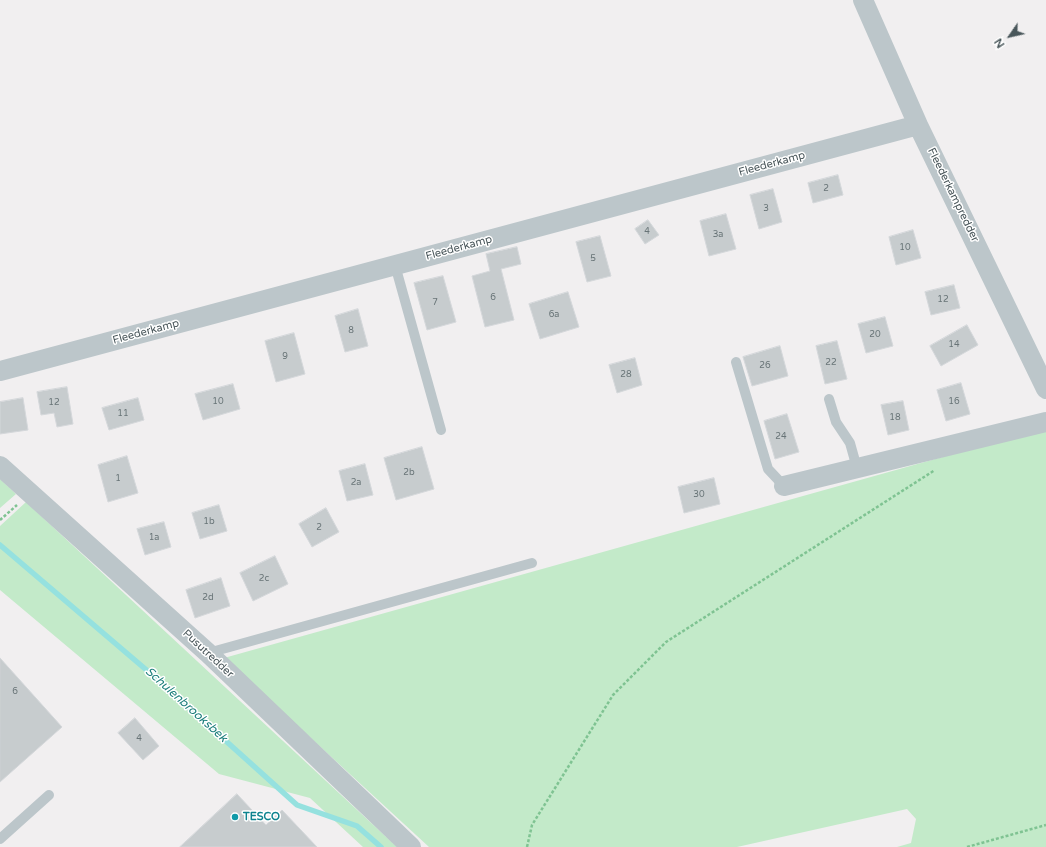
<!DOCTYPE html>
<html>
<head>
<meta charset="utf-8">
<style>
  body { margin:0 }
  #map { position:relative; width:1046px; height:847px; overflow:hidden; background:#f1eff0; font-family:"Varela Round",sans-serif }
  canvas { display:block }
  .north { position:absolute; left:990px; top:16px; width:40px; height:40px; -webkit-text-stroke:3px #fff; paint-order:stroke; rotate:236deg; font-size:11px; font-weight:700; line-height:16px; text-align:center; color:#49565a }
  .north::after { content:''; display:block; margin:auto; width:14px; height:18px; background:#49565a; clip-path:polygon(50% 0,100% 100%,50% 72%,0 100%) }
</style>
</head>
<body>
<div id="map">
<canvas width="1046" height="847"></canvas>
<div class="north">N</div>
</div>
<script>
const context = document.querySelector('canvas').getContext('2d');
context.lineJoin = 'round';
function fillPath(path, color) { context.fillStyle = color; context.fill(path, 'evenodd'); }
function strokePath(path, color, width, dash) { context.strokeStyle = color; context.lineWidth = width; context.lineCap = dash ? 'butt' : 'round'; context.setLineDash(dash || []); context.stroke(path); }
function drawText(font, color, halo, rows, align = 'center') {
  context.font = font + ' "Varela Round",sans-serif'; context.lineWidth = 3; context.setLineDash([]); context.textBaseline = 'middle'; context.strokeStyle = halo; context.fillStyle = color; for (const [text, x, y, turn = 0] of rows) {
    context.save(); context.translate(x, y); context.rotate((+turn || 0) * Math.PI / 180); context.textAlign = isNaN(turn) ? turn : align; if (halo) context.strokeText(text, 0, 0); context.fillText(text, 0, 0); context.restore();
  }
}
fillPath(new Path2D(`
  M1046,428V847H897L911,843L916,819L907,809L737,847H429L224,658Z
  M0,479L16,494L0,508Z
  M26,502L397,847H363L310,798L219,774L0,590V526Z`), '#c3eac9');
strokePath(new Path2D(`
  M0,545L157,679L297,805L357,826L381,847`), '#95e1df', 5.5);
const building = new Path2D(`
  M838,175L843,195L813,203L808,183Z
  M773,189L782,222L759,229L750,195Z
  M726,214L736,249L709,256L700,221Z
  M648,220L659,235L645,244L635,229Z
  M913,230L921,258L896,265L889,237Z
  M600,236L611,276L587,282L576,242Z
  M517,247L521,264L501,269L514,320L485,327L472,276L490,271L486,254Z
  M443,276L456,322L427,330L414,283Z
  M954,285L960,308L931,315L925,292Z
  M568,292L579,327L540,339L529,304Z
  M358,309L368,346L345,352L335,316Z
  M885,317L893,346L866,353L858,324Z
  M967,325L978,345L941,366L930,346Z
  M294,333L305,374L276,382L265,341Z
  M837,341L847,379L825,384L816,346Z
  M780,346L788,376L752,386L743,357Z
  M635,358L642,385L617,393L609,365Z
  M961,383L970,414L946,421L937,390Z
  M233,384L240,409L203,420L195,394Z
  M67,387L73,424L57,427L54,413L41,415L37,392Z
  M23,398L28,430L0,434V402Z
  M138,398L144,420L109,430L102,408Z
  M903,401L909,430L888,435L881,405Z
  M787,414L799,452L775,459L764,421Z
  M422,447L434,489L396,500L384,458Z
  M127,456L138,493L108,502L98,465Z
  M365,464L373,495L347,501L339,471Z
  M714,478L720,504L684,513L678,487Z
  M219,505L227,531L200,539L192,513Z
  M326,508L339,532L312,547L299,524Z
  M164,522L171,547L145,555L137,529Z
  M275,556L288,584L253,601L240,573Z
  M221,578L230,606L195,618L186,590Z
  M0,658L62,727L0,782Z
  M135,718L159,746L143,760L118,733Z
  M237,794L266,825L282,810L317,847H180Z`);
fillPath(building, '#c7ccce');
strokePath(building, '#d4d7da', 1);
strokePath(new Path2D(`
  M0,520L17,505
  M527,847L532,825L613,695L666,642L935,470
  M967,847L1046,825`), '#7fc392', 2.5, [3, 2]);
strokePath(new Path2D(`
  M395,265L441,430
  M736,362L768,469L784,486
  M829,399L836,422L850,443L857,468
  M208,653L532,563
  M0,839L49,795`), '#bcc6ca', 10);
strokePath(new Path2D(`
  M863,0L918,125L1046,389
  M0,371L918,125
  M0,466L208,653L411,847
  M784,486L1046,422`), '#bcc6ca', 20);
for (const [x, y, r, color] of [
  [235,817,4,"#0f9aa8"]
]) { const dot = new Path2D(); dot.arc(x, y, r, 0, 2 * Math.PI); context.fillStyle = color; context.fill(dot); strokePath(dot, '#fff', 1.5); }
drawText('9px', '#687477', null, [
  ["2",826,189],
  ["3",766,209],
  ["4",647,232],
  ["3a",718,235],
  ["10",905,248],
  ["5",593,259],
  ["6",493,298],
  ["12",943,300],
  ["7",435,303],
  ["6a",554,315],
  ["8",351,331],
  ["20",875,335],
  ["14",954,345],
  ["9",285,357],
  ["22",831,363],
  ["26",765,366],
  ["28",626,375],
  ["10",218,402],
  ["16",954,402],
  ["12",54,403],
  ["11",123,414],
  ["18",895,418],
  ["24",781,437],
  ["2b",409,473],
  ["1",118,479],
  ["2a",356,483],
  ["30",699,495],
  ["1b",209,522],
  ["2",319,528],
  ["1a",154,538],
  ["2c",264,579],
  ["2d",208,598],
  ["6",15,692],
  ["4",139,739]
]);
drawText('11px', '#49565a', '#fff', [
  ["Fleederkamp",772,164,-15],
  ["Fleederkampredder",953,195,64],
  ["Fleederkamp",459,248,-15],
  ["Fleederkamp",146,332,-15],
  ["Pusutredder",208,654,43]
]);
drawText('bold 11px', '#0d838f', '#fff', [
  ["TESCO",243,817]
], 'left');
drawText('italic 12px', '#1b7e7b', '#fff', [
  ["Schulenbrooksbek",186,705,42]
]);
</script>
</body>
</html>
